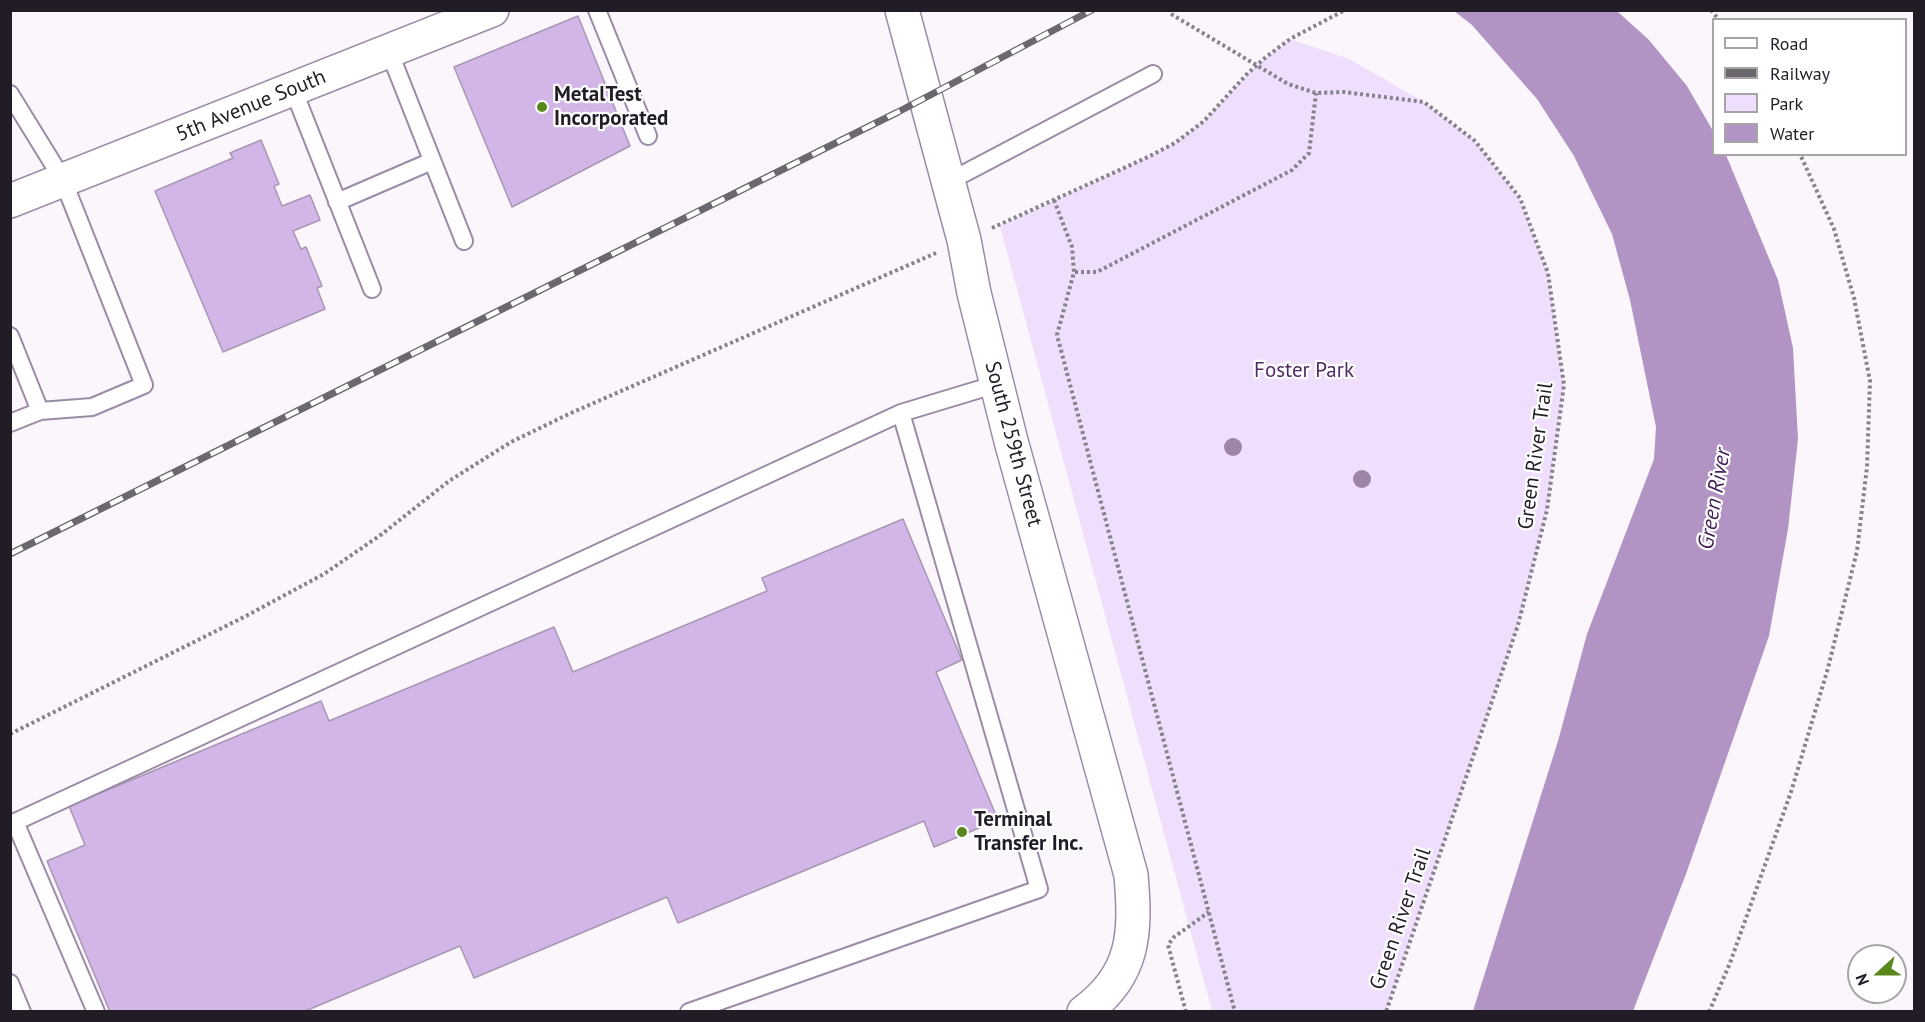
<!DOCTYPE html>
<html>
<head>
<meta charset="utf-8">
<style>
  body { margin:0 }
  #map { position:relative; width:1925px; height:1022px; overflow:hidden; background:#faf6fc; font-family:"PT Sans",sans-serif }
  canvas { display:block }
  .frame { position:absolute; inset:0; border:12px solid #221c26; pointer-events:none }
  .legend { position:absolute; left:1712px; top:18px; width:195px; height:138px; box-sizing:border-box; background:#fff; border:2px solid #a7a4a8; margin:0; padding:8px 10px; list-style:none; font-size:18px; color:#221c26 }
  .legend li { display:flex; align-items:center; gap:12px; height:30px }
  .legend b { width:30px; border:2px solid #a7a4a8 }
  .north { position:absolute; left:1847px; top:944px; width:60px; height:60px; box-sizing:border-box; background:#fff; border:2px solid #a7a4a8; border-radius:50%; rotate:249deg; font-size:16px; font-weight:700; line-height:24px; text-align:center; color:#221c26 }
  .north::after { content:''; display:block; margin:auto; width:21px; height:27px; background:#58881c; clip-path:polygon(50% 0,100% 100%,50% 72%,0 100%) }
</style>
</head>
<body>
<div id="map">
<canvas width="1925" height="1022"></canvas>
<div class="frame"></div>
<ul class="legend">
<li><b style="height:8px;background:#fff"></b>Road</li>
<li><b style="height:8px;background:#6c676f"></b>Railway</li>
<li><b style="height:16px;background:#efdefc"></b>Park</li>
<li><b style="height:16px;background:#b194c4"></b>Water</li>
</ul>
<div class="north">N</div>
</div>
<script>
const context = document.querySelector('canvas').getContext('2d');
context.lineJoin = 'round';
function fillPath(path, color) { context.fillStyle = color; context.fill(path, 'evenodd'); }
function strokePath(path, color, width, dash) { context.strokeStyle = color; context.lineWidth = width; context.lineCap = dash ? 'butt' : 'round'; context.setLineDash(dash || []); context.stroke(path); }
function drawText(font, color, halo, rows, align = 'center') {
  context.font = font + ' "PT Sans",sans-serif'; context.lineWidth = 4.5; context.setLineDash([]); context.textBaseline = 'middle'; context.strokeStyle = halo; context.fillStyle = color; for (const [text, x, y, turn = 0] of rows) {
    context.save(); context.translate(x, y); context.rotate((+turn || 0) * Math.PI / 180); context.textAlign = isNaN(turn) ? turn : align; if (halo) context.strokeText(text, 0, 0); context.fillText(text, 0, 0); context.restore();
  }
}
fillPath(new Path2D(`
  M1290,39L1349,59L1424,102L1475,141L1519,198L1548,273L1564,385L1547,510L1518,625L1386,1011H1212L1000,226L1148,157L1175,143L1204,121L1256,66Z`), '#efdefc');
fillPath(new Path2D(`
  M1454,11H1617L1649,40L1687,86L1713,131L1714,154L1726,155L1778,280L1793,348L1798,439L1788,529L1769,636L1686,874L1633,1011H1473L1558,741L1587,634L1654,459L1656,427L1630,300L1612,234L1574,156L1537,99L1472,25Z`), '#b194c4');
const building = new Path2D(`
  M578,16L630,146L512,207L454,67Z
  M261,140L279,184L274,186L282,206L310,195L320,220L293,231L301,249L306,247L322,286L317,288L325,309L223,352L155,191L233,158L230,153Z
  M903,519L962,660L936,672L998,820L934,847L924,821L678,923L667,897L474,978L460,946L303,1012H110L47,861L85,845L69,806L321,701L329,721L554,627L573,672L767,591L762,578Z`);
fillPath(building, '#d3b6e8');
strokePath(building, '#a797b2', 1.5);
const lane = new Path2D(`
  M597,10L648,136
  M389,51L464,241
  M293,89L372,289
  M10,94L63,180L144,385L92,407L40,411L10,336
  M948,182L1153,74
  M337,202L432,161
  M10,423L40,411
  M10,983L22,1012
  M96,1012L15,822L901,413
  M689,1012L1039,889L901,413L997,384`);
const street = new Path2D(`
  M902,10L964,240L974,293L1011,441L1131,875C1136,933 1135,975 1084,1012
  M10,201L492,10`);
strokePath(lane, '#9b8ca6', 20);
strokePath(street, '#9b8ca6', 36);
strokePath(new Path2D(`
  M1711,10L1719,20
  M1171,14L1288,84L1316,93L1344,92L1424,102L1475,141L1520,198L1548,273L1564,385L1547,510L1518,625L1386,1012
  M1054,200L1072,247L1074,272L1057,335L1235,1012
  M992,228L1148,157L1175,143L1204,121L1246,75L1266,57L1290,39L1345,10
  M1075,272H1097L1292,170L1309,153L1316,93
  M10,734L246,616L324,574L382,534L449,481L511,442L571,413L936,253
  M1186,1012L1168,945L1174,937L1209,912
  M1709,1012L1730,963L1791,792L1828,668L1857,551L1867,467L1870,381L1854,298L1834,229L1800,154`), '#87828b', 4, [3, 3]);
strokePath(lane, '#fff', 16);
strokePath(street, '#fff', 33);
const rail = new Path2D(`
  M10,554L898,112L1092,10`);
strokePath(rail, '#6c676f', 7);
strokePath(rail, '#fff', 4.5, [14]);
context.fillStyle = '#9c85a9';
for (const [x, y] of [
  [1233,447],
  [1362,479]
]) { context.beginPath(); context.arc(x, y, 9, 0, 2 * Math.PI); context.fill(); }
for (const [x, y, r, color] of [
  [542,107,6,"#58881c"],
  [962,832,6,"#58881c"]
]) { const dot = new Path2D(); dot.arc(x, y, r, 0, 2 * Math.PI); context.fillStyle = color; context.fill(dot); strokePath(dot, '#fff', 2); }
drawText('bold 21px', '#221c26', '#fff', [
  ["MetalTest",554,95],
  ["Incorporated",554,119],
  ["Terminal",974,820],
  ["Transfer Inc.",974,844]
], 'left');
drawText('21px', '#221c26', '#fff', [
  ["5th Avenue South",251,106,-22],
  ["South 259th Street",1013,444,75],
  ["Green River Trail",1536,456,-82],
  ["Green River Trail",1401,919,-71]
]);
drawText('21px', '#4f2965', '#fff', [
  ["Foster Park",1304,371]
]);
drawText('italic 22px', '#421d57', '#fff', [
  ["Green River",1715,499,-80]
]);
</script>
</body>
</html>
